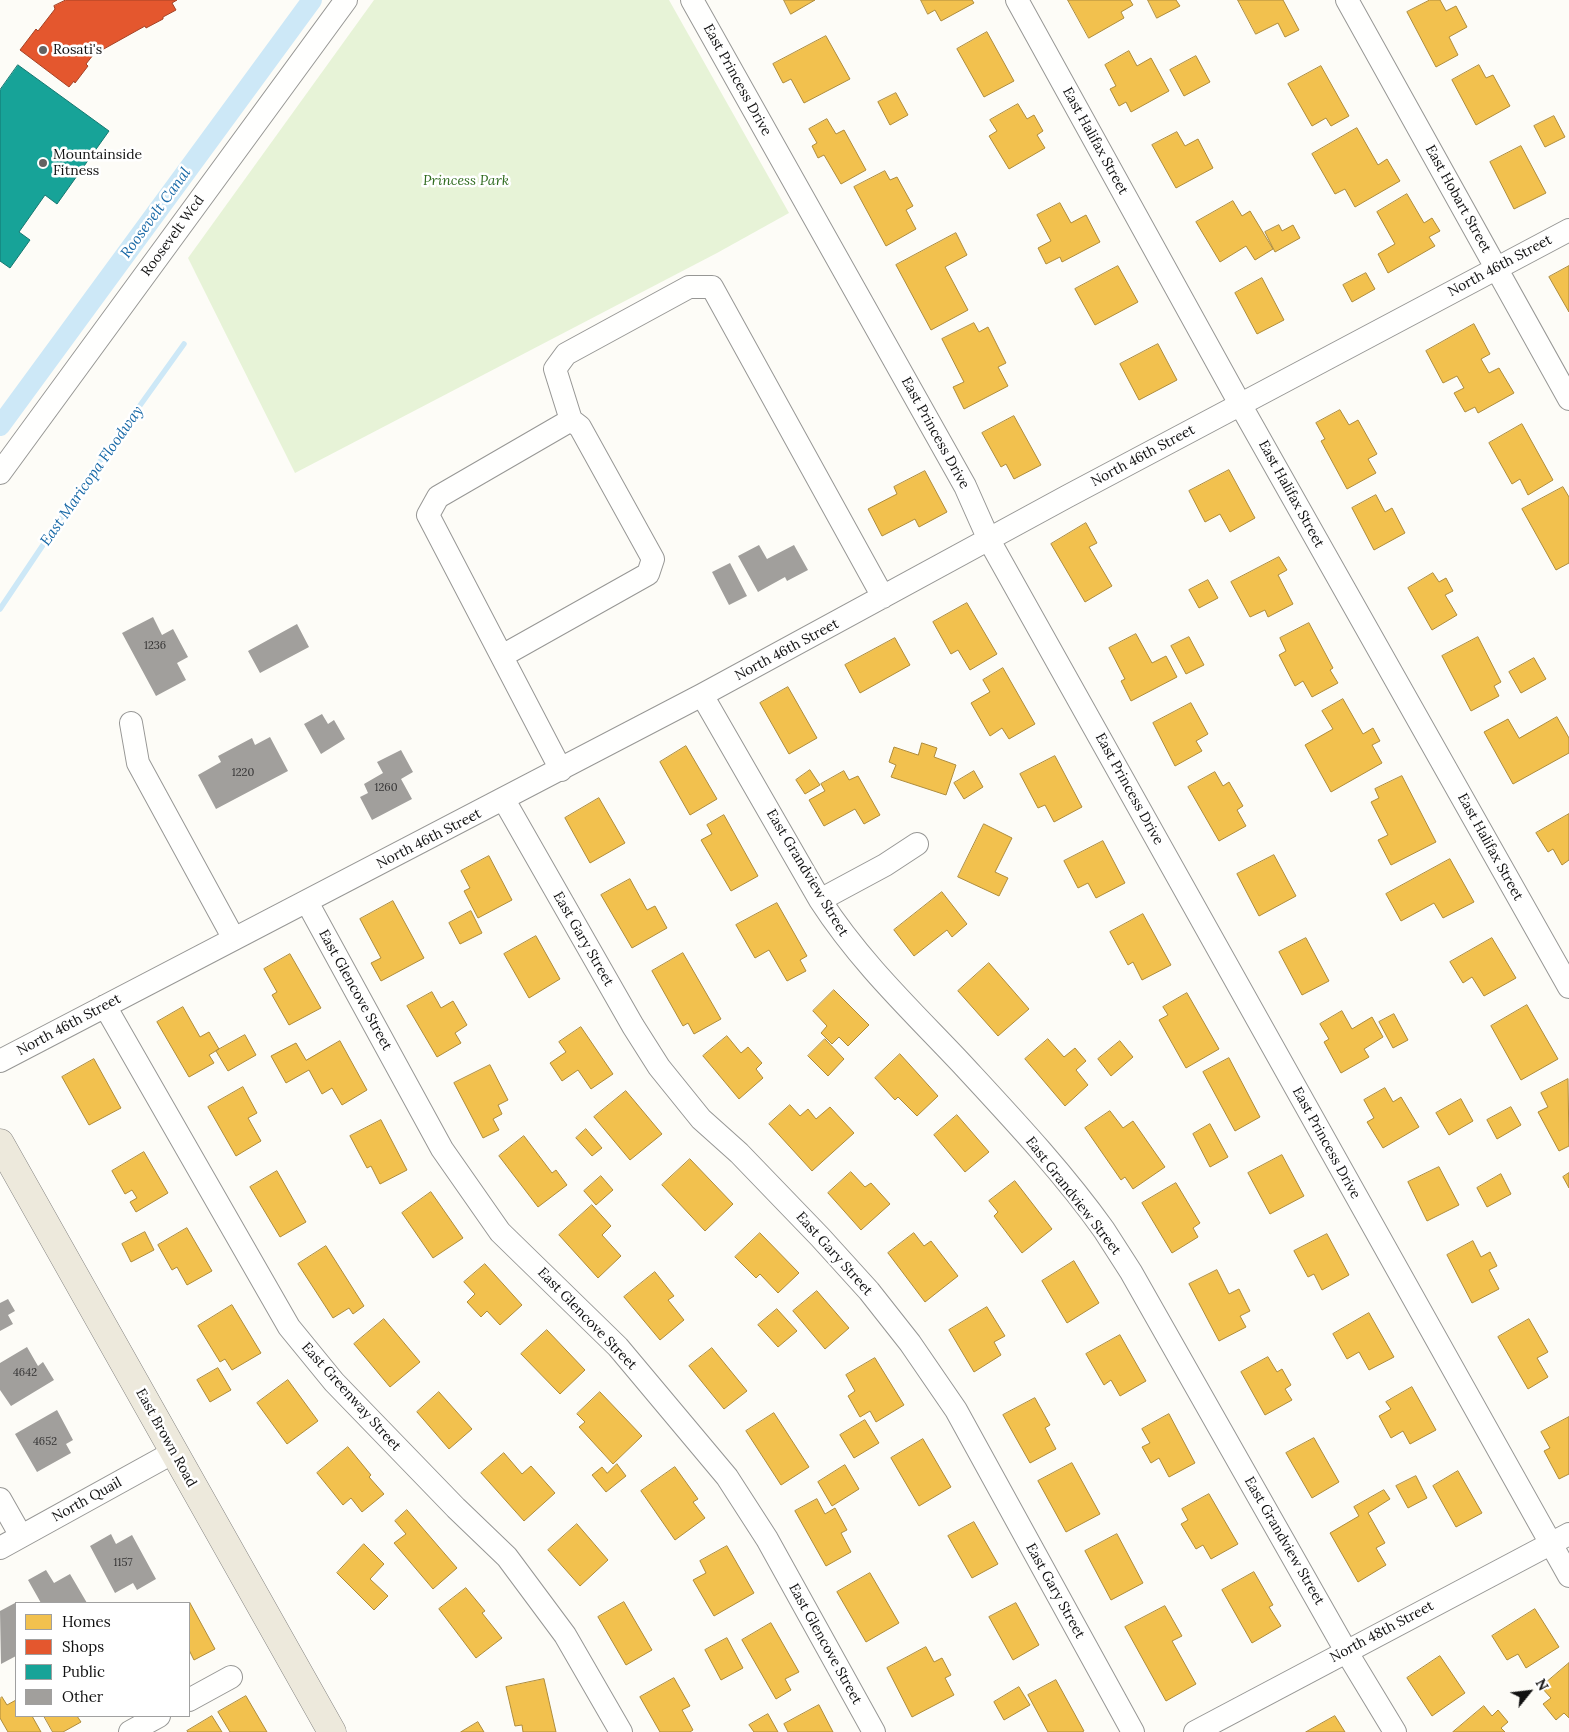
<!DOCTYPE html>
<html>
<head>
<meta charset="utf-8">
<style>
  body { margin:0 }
  #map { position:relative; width:1569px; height:1732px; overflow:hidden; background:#fdfcf7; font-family:Lora,serif }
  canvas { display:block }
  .legend { position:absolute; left:15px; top:1602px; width:175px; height:115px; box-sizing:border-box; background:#fff; border:1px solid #a0a0a0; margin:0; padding:6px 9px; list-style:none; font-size:15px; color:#111 }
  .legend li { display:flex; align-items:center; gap:10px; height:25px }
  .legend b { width:25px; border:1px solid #a0a0a0 }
  .north { position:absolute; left:1504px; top:1667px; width:50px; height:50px; -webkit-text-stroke:4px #fff; paint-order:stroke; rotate:61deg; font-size:14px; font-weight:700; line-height:20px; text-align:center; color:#111 }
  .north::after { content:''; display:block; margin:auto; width:18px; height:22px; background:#111; clip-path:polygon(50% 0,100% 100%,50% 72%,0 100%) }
</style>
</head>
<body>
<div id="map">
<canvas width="1569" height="1732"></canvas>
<ul class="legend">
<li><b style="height:14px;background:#f2c14e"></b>Homes</li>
<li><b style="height:14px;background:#e4572e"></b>Shops</li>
<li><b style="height:14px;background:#17a398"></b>Public</li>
<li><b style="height:14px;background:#a19f9c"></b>Other</li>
</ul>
<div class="north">N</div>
</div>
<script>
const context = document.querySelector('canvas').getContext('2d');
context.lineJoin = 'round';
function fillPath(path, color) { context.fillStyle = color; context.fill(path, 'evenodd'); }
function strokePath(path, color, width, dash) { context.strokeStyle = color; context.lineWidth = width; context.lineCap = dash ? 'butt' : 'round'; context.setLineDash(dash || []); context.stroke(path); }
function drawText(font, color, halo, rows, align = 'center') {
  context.font = font + ' Lora,serif'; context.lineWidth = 5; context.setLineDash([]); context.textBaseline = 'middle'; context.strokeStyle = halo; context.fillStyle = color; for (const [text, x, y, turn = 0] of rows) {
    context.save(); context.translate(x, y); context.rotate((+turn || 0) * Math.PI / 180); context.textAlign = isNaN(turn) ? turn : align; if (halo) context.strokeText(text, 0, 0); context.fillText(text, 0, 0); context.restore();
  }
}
fillPath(new Path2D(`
  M374,0H669L789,213L717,253L295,473L188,258Z`), '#e7f3d7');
const homes = new Path2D(`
  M784,0H815L791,14Z
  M921,0H972L974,3L941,21L935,10L928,14Z
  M1068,0H1130L1133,5L1121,12L1124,18L1089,38Z
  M1148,0H1176L1180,6L1157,18Z
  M1238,0H1283L1299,30L1285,37L1278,23L1256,34Z
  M1430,0H1440L1446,11L1456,6L1467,27L1449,37L1458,55L1436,67L1407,12Z
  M987,32L1014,81L984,97L957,49Z
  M826,36L850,79L804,103L791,79L783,83L773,64Z
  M1129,51L1137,66L1151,58L1169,91L1131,112L1126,102L1119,106L1110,89L1116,86L1105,65Z
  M1196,56L1210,82L1184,96L1170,70Z
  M1479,65L1486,78L1493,75L1510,106L1476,125L1452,80Z
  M1321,66L1349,116L1331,126L1326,118L1312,126L1288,84Z
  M896,93L908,115L890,125L878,102Z
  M1018,104L1027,119L1034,115L1043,131L1037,135L1045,148L1009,169L989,136L997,131L990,120Z
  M1554,116L1565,137L1545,147L1534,126Z
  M827,119L836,134L844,130L866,170L841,184L824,155L818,158L812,146L817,143L809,129Z
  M1357,128L1378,165L1387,159L1400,181L1355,207L1345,189L1335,194L1312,154Z
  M1177,132L1185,146L1198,139L1213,168L1176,188L1152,145Z
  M1521,146L1546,193L1514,209L1490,162Z
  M885,171L890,180L897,177L913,206L906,210L916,229L886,246L854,187Z
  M1407,194L1424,223L1432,218L1440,231L1429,237L1435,246L1388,273L1378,254L1395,244L1377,212Z
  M1233,201L1242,216L1250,211L1273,249L1255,260L1246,246L1220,262L1196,222Z
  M1060,203L1071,223L1086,215L1100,242L1062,262L1060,257L1046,264L1038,248L1051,241L1037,215Z
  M1279,225L1282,231L1293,225L1300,238L1275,252L1265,232Z
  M956,233L967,255L945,267L968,310L931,330L896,265Z
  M1118,266L1138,302L1095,325L1075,289Z
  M1569,266V312L1549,277Z
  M1366,273L1375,289L1352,302L1343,285Z
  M1262,278L1284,320L1257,334L1235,293Z
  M974,323L979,332L988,327L1006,363L998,367L1008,386L964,409L953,387L964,382L942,339Z
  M1474,324L1490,354L1481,359L1489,373L1499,368L1514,393L1478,413L1475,407L1465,412L1454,393L1464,388L1457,376L1443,383L1426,351Z
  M1158,344L1177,380L1139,400L1120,364Z
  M1340,410L1349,425L1358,420L1377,454L1368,459L1376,473L1347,489L1321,441L1325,439L1316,423Z
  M1014,416L1041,465L1014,479L1006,464L1001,467L982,433Z
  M1522,424L1553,480L1528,495L1520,479L1512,484L1489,443Z
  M1229,470L1255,518L1230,532L1220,514L1205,522L1189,491Z
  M925,471L947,512L919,527L915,519L882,536L868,509L897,494L894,487Z
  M1563,487L1569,497V563L1556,570L1522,509Z
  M1376,495L1385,512L1392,508L1405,533L1374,550L1352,508Z
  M1086,523L1097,543L1089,547L1112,586L1085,602L1051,544Z
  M1279,557L1287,570L1278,575L1293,604L1268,617L1265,610L1250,617L1231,582Z
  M1433,573L1439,582L1446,578L1453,591L1445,595L1457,615L1432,630L1408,588Z
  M1208,580L1218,598L1199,608L1189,590Z
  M967,603L997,654L970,670L958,650L951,654L933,622Z
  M1309,623L1333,668L1330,670L1338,683L1312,697L1303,681L1295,686L1279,655L1286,651L1280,638Z
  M1136,634L1152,663L1166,656L1177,677L1131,701L1121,681L1125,679L1109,648Z
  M1189,637L1204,665L1186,674L1171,646Z
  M1478,637L1501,682L1494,686L1499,696L1471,711L1442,656Z
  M895,638L910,665L860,693L845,665Z
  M1534,658L1546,679L1521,693L1509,672Z
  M1003,668L1035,724L1009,739L1002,728L990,736L971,703L990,692L983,680Z
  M788,687L817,738L789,754L760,703Z
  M1343,699L1363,734L1373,728L1380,741L1372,745L1382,763L1331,792L1305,745L1333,729L1322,711Z
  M1191,703L1208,734L1196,741L1202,751L1175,766L1153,723Z
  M1557,717L1569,738V753L1513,784L1484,732L1508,719L1519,738Z
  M922,743L937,748L934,757L956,765L946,795L891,777L896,765L889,762L894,747L918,755Z
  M686,746L717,799L690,815L660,762Z
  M1055,756L1082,807L1054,822L1045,805L1038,808L1020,774Z
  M810,770L820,785L805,794L796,780Z
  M844,771L849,780L858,776L880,815L864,824L855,809L824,826L809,800L825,791L821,784Z
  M974,771L983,787L964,799L954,783Z
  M1215,772L1223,786L1229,782L1243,806L1237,810L1246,826L1219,841L1188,787Z
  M1402,776L1436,842L1391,865L1378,840L1388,835L1371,802L1379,798L1375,789Z
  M599,798L625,843L590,863L565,818Z
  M1569,814V860L1562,865L1553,849L1548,852L1536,833Z
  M724,815L758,876L731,891L701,840L712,834L707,825Z
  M984,824L1012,838L995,872L1008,878L999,896L958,877Z
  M1103,841L1125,883L1096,898L1088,883L1078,888L1064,861Z
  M1274,855L1296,896L1259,916L1237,874Z
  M489,856L512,900L478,918L464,891L470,888L461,871Z
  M1450,859L1474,902L1443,918L1434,903L1401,921L1386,894Z
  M630,879L647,910L655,906L667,928L632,948L601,895Z
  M942,892L967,924L952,937L947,930L914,956L894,930Z
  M393,901L424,958L381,981L371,963L381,958L360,919Z
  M777,903L807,956L800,960L806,971L787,981L769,950L755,958L736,925Z
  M471,911L482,933L460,944L449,923Z
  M1143,914L1171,965L1142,980L1133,962L1128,965L1110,932Z
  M536,936L560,979L529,998L504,954Z
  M1306,938L1329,981L1302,995L1279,952Z
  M1492,938L1516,978L1484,996L1472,977L1463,983L1450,962Z
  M683,953L721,1019L694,1034L688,1023L683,1026L652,971Z
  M290,954L321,1008L289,1025L272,995L277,992L264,969Z
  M989,963L1029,1009L998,1036L958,991Z
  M834,990L869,1025L848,1046L839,1037L832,1044L821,1033L827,1026L813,1011Z
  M432,992L441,1008L453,1001L467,1025L455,1033L461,1043L437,1057L407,1006Z
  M1187,993L1219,1049L1186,1068L1159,1020L1168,1015L1163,1007Z
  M1527,1005L1558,1059L1521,1080L1491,1026Z
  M183,1007L200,1037L209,1032L219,1049L209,1055L214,1063L189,1077L157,1022Z
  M1342,1011L1352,1029L1372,1017L1383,1037L1364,1049L1369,1057L1341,1073L1324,1042L1329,1039L1320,1024Z
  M1394,1014L1408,1040L1393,1048L1379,1022Z
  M581,1027L613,1074L591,1089L578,1070L562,1081L550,1063L566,1052L559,1042Z
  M245,1035L256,1055L228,1071L216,1051Z
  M727,1036L741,1053L748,1047L762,1063L756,1069L763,1078L739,1099L703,1056Z
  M825,1039L844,1059L828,1076L808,1056Z
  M1048,1039L1064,1057L1075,1048L1086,1061L1076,1070L1088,1085L1065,1106L1025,1059Z
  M340,1041L367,1090L342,1105L332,1088L322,1094L309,1070L286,1083L271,1056L296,1043L306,1060Z
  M1120,1041L1133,1057L1111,1076L1098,1059Z
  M900,1054L938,1096L917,1116L898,1097L895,1100L875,1078Z
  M1229,1058L1260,1117L1235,1131L1203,1072Z
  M94,1059L121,1108L89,1125L62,1077Z
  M490,1065L508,1100L498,1105L502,1114L493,1119L499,1130L483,1138L454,1083Z
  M1568,1079L1569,1146L1559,1151L1538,1112L1548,1107L1541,1093Z
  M243,1087L257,1113L248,1118L261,1141L236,1156L208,1107Z
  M1385,1088L1393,1102L1401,1097L1419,1127L1383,1148L1367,1122L1374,1118L1364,1100Z
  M626,1091L662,1134L630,1160L594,1117Z
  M1461,1099L1473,1121L1449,1135L1436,1113Z
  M790,1105L800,1116L808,1109L816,1119L830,1107L854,1133L812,1171L769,1124Z
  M1511,1107L1521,1125L1497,1139L1487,1120Z
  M1110,1111L1123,1128L1133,1121L1165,1167L1133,1189L1125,1177L1121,1180L1085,1128Z
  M957,1115L989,1152L965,1172L934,1135Z
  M381,1120L407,1170L380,1184L371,1166L367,1168L350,1136Z
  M1210,1124L1228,1157L1210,1167L1193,1134Z
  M586,1129L602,1148L592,1156L576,1138Z
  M524,1136L552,1173L556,1170L567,1185L538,1207L499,1156Z
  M144,1152L168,1193L136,1212L130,1202L137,1198L132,1190L125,1194L112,1171Z
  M1282,1155L1304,1196L1270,1214L1248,1173Z
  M690,1159L733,1204L705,1231L662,1185Z
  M1439,1167L1459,1205L1427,1221L1408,1182Z
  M277,1171L306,1222L280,1237L250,1187Z
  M851,1172L865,1187L871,1183L890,1204L861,1230L828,1193Z
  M1569,1173V1188L1563,1177Z
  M1501,1174L1511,1194L1487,1207L1477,1188Z
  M601,1176L613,1190L596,1205L584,1191Z
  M1015,1181L1052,1229L1022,1253L994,1216L998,1212L989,1201Z
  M1176,1183L1200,1223L1193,1228L1198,1237L1172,1253L1142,1203Z
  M431,1192L463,1238L433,1258L402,1213Z
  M592,1205L611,1226L602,1235L621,1256L598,1278L559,1235Z
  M187,1228L212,1271L187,1285L177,1267L172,1270L158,1245Z
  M145,1232L154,1250L131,1262L122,1244Z
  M760,1233L799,1273L778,1293L760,1274L756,1278L735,1257Z
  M914,1233L924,1246L931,1241L958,1276L925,1302L888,1253Z
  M1327,1234L1349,1275L1322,1290L1314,1274L1308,1277L1294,1251Z
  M1473,1241L1481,1257L1490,1252L1497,1266L1489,1270L1499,1289L1472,1303L1447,1255Z
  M326,1246L364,1306L353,1314L349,1308L333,1318L298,1264Z
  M1074,1261L1099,1303L1067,1323L1042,1281Z
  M485,1264L522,1305L500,1325L487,1311L481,1317L467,1302L475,1294L464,1282Z
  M1217,1270L1229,1294L1239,1289L1250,1311L1240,1316L1246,1327L1219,1341L1189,1284Z
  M655,1272L674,1296L668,1300L684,1320L660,1340L624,1297Z
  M817,1291L849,1328L825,1349L793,1311Z
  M232,1305L261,1353L232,1370L225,1359L220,1362L198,1326Z
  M987,1307L1005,1336L994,1342L1001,1355L974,1372L949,1330Z
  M777,1309L797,1331L778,1347L758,1325Z
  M1369,1313L1394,1357L1369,1370L1359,1352L1347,1359L1333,1334Z
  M384,1319L420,1362L390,1387L354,1344Z
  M1529,1319L1548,1352L1537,1358L1548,1377L1528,1389L1498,1337Z
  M547,1330L585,1370L560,1394L521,1354Z
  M1120,1335L1146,1381L1120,1396L1111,1380L1104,1385L1086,1354Z
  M712,1348L747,1391L724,1409L689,1366Z
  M1268,1357L1277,1372L1282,1369L1291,1385L1285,1389L1292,1400L1265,1415L1241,1372Z
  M875,1358L904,1405L876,1422L870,1411L860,1417L848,1396L855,1391L846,1375Z
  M218,1368L231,1390L210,1402L197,1380Z
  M288,1380L318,1421L287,1444L257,1403Z
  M1412,1387L1436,1430L1410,1444L1403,1431L1391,1438L1379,1416L1391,1409L1386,1402Z
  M439,1392L472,1429L449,1449L417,1412Z
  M600,1392L642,1436L613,1464L579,1427L585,1422L577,1414Z
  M1035,1398L1050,1425L1045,1428L1056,1449L1030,1463L1003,1415Z
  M774,1413L809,1467L781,1485L746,1431Z
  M1169,1414L1195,1463L1169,1477L1159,1458L1151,1463L1142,1447L1150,1443L1142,1429Z
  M1569,1417V1474L1559,1479L1544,1451L1550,1448L1541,1432Z
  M865,1420L879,1443L854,1458L840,1435Z
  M1314,1438L1339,1482L1312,1498L1286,1453Z
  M923,1439L951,1487L919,1506L891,1458Z
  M348,1447L371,1475L369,1477L384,1494L362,1512L351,1498L343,1505L317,1473Z
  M504,1453L522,1474L531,1466L555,1493L524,1521L481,1473Z
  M1072,1463L1100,1514L1066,1532L1038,1481Z
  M617,1464L626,1476L606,1492L592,1475L602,1467L607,1473Z
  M845,1465L859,1489L832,1506L818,1482Z
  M675,1467L698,1499L693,1502L705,1518L675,1540L641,1491Z
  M1458,1471L1482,1513L1456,1527L1433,1486Z
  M1416,1476L1427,1498L1408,1508L1396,1486Z
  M1384,1490L1390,1499L1368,1513L1385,1543L1376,1548L1386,1565L1358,1582L1330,1533L1359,1516L1354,1507Z
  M1209,1494L1238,1544L1211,1559L1203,1545L1196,1549L1181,1524L1188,1520L1182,1509Z
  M817,1499L825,1514L835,1508L847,1530L841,1533L851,1552L826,1566L795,1511Z
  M407,1510L457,1568L433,1589L394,1543L406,1534L395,1521Z
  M974,1522L998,1564L972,1578L948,1536Z
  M577,1524L608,1560L580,1586L548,1550Z
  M1117,1534L1143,1583L1111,1600L1085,1551Z
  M364,1544L384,1564L370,1579L388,1596L374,1610L337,1573Z
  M727,1546L754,1593L714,1616L693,1580L706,1573L700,1561Z
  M1254,1572L1273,1605L1269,1607L1281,1626L1252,1643L1222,1590Z
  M870,1573L899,1623L866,1642L837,1592Z
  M466,1588L485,1611L482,1613L502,1638L476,1658L439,1609Z
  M624,1602L652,1650L626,1665L598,1617Z
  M190,1603L215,1649L194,1660L189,1650V1604Z
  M1016,1603L1039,1645L1013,1660L989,1617Z
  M1165,1606L1182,1636L1172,1641L1196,1684L1166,1701L1125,1627Z
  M1535,1609L1559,1647L1526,1668L1518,1654L1507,1660L1492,1636Z
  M771,1623L799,1672L785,1679L791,1690L776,1699L742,1640Z
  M727,1638L743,1668L721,1680L705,1650Z
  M926,1647L934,1662L942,1658L951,1675L945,1678L954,1695L912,1717L887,1668Z
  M1440,1656L1465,1693L1432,1716L1407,1678Z
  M1569,1663V1718L1564,1713L1556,1720L1543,1704L1551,1698L1541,1687Z
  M674,1678L690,1706L682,1710L693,1730L690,1732H660L640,1697Z
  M544,1679L556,1732H523L522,1725L515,1726L506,1687Z
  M1056,1680L1084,1731L1082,1732H1048L1028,1695Z
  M1019,1687L1030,1705L1004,1720L994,1702Z
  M246,1696L267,1732H230L218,1712Z
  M2,1697L7,1705L16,1700V1716H32L41,1732H8L0,1718V1699Z
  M819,1705L833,1732H788L784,1724Z
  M1484,1706L1492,1716L1498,1710L1508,1722L1501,1728L1505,1732H1453Z
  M768,1714L778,1732H754L749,1725Z
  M44,1716H77L81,1722L63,1732H53Z
  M212,1716L222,1732H188L187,1731Z
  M1335,1716L1345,1732H1306Z
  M478,1722L484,1732H461Z`);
fillPath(homes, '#f2c14e');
strokePath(homes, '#ae8c3c', 1);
const shops = new Path2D(`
  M66,0H177L172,3L176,10L163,17V19L146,28L145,26L93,55L86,64L88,66L75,83L74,81L69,87L20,50L36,29L38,31L55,9L54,6Z`);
fillPath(shops, '#e4572e');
strokePath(shops, '#a54225', 1);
const public = new Path2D(`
  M18,65L109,131L57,204L45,195L19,232L30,240L10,268L0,261V90Z`);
fillPath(public, '#17a398');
strokePath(public, '#157770', 1);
strokePath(new Path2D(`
  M0,609L88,478L184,344`), '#cde8f7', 5.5);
strokePath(new Path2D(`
  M0,426L312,0`), '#cde8f7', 20);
fillPath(new Path2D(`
  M759,545L767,559L794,545L808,570L787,581L785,577L758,592L738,556Z
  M730,563L747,596L729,605L712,572Z
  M153,617L162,635L173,629L188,657L177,663L186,680L156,696L122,633Z
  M297,624L309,647L260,673L248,651Z
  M322,714L328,724L334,720L345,739L321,754L304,724Z
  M270,737L288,771L216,809L198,775L221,762L218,756L252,738L255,745Z
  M401,750L413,772L401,779L412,799L372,820L360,797L368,793L364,784L383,773L377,762Z
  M8,1299L15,1311L8,1315L13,1324L0,1331V1303Z
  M27,1347L38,1366L43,1362L54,1380L11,1406L0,1390V1363Z
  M57,1410L73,1440L66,1444L71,1453L37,1472L15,1434Z
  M111,1534L116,1544L132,1535L156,1579L137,1590L133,1583L115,1593L90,1546Z
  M46,1570L54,1583L70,1574L87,1603H41L28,1580Z
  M15,1603L16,1656L1,1664L0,1611Z`), '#a19f9c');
const minor = new Path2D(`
  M692,0L965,486L989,540L1569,1576
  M1017,0L1240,404L1569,987
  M1347,0L1569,399
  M571,420L555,369L566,354L689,287H712L883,597
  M0,473L346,0
  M502,656L648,574L653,559L580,427L571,420L438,497L428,515L561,770
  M702,695L820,900C860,962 911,1010 961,1063C1010,1116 1062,1171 1104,1230C1113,1244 1122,1258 1131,1272L1346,1651L1395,1732
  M131,723L138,763L234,939
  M504,800L633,1026L659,1067L701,1119L739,1153L820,1237L869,1291L910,1343L956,1410L1133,1732
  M820,900L885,865L917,844
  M307,902L442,1149L500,1232L618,1347L727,1477L767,1539L874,1732
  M105,1006L289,1327L334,1382L456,1508L507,1557L565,1635L621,1732
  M0,1061L702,695L1068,496L1569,230
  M0,1499L21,1536
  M0,1548L174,1452
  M189,1700L231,1677
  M130,1732L159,1716
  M1195,1732L1569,1534`);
const major = new Path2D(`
  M0,1143L332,1732`);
strokePath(minor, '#979795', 24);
strokePath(major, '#858482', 29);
strokePath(minor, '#fffffe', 22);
strokePath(major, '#ede9dc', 28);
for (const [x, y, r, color] of [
  [43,50,5,"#646362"],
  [43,163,5,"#646362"]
]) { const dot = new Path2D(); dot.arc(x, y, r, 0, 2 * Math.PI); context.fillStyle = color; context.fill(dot); strokePath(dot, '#fff', 2); }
drawText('11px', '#353434', null, [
  ["1236",155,646],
  ["1220",243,773],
  ["1260",386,788],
  ["4642",25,1373],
  ["4652",45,1442],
  ["1157",123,1563]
]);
drawText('14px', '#111', '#fff', [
  ["Rosati's",53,50],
  ["Mountainside",53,155],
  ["Fitness",53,171]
], 'left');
drawText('14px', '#111', '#fff', [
  ["East Princess Drive",737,80,61],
  ["East Halifax Street",1095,141,61],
  ["East Hobart Street",1458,199,61],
  ["Roosevelt Wcd",173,236,-54],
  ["North 46th Street",1500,266,-28],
  ["East Princess Drive",935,433,61],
  ["North 46th Street",1143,456,-28],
  ["East Halifax Street",1291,494,61],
  ["North 46th Street",787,650,-28],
  ["East Princess Drive",1129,789,61],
  ["North 46th Street",429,839,-27],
  ["East Halifax Street",1490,847,61],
  ["East Grandview Street",807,873,59],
  ["East Gary Street",583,939,60],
  ["East Glencove Street",355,990,61],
  ["North 46th Street",69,1025,-28],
  ["East Princess Drive",1326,1143,61],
  ["East Grandview Street",1073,1196,52],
  ["East Gary Street",834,1254,48],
  ["East Glencove Street",587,1319,46],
  ["East Greenway Street",351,1397,48],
  ["East Brown Road",166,1438,61],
  ["North Quail",87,1500,-29],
  ["East Grandview Street",1284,1541,60],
  ["East Gary Street",1055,1591,61],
  ["North 48th Street",1382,1632,-28],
  ["East Glencove Street",825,1644,61]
]);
drawText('italic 14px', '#2f6b1f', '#fff', [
  ["Princess Park",466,181]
]);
drawText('italic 15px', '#1768a6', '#fff', [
  ["Roosevelt Canal",156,213,-54],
  ["East Maricopa Floodway",92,476,-55]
]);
</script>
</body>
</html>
